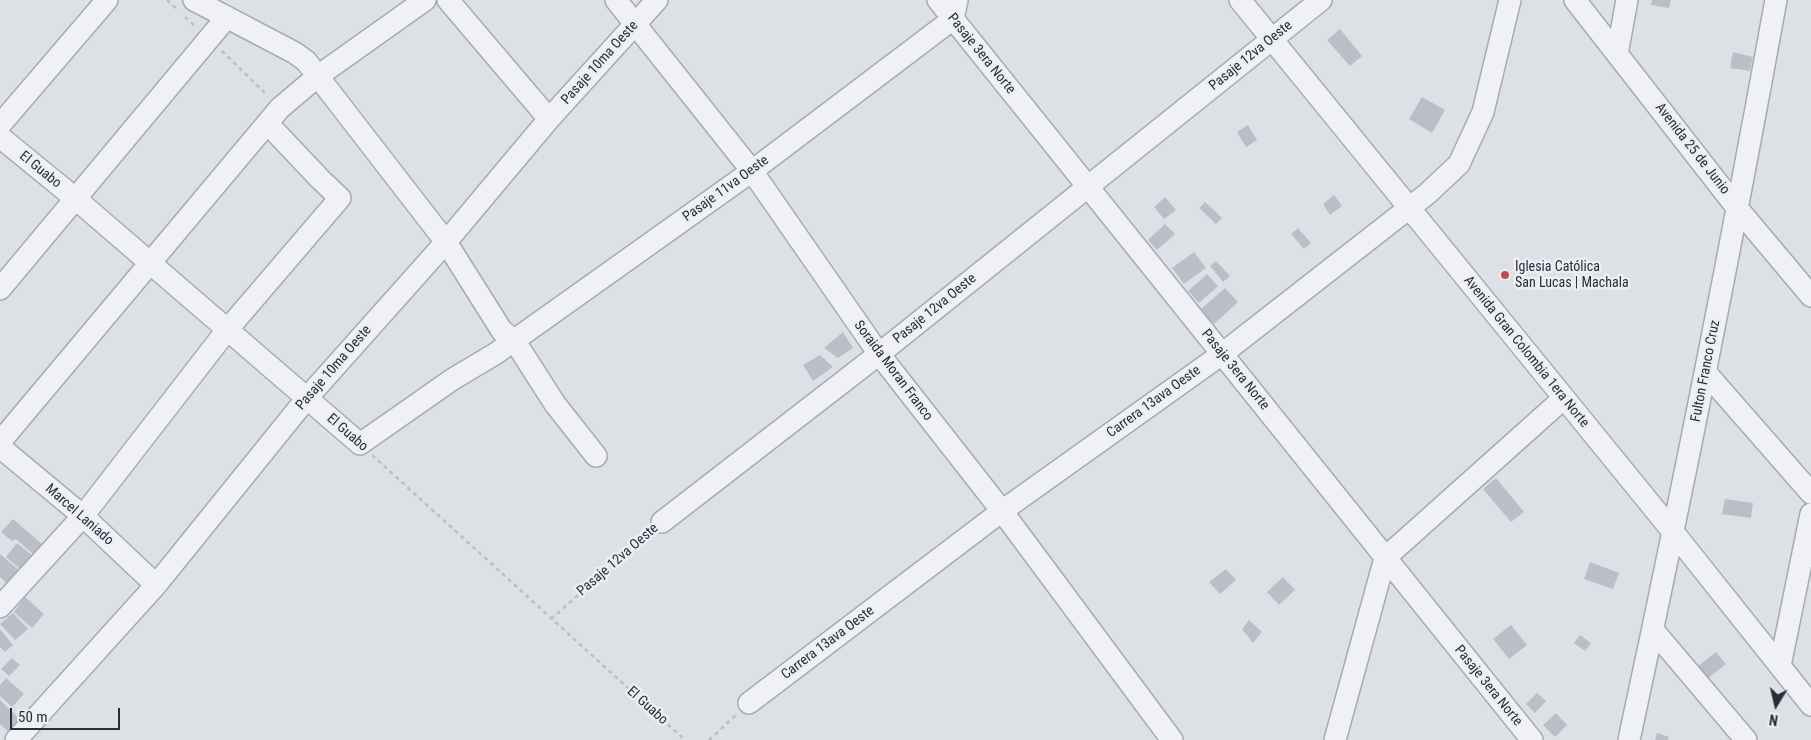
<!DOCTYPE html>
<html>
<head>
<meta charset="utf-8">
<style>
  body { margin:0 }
  #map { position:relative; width:1811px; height:740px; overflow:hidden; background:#dde0e5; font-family:"Roboto Condensed",sans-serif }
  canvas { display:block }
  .north { position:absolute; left:1751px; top:680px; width:50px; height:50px; -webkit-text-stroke:4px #eceef3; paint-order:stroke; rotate:189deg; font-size:14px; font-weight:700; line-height:20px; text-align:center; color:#282d3a }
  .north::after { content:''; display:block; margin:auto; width:18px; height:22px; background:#282d3a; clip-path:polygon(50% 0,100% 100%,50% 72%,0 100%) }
  .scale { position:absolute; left:10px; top:708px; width:110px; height:22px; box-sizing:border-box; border:2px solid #282d3a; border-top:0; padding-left:6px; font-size:15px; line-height:18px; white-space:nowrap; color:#282d3a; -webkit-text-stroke:4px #eceef3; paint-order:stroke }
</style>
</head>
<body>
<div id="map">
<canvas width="1811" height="740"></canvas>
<div class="north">N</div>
<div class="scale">50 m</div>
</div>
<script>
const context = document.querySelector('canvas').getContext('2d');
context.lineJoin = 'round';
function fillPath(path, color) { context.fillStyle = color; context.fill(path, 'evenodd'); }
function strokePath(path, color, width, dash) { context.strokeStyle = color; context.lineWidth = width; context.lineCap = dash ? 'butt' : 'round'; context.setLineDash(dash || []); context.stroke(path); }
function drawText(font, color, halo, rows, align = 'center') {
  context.font = font + ' "Roboto Condensed",sans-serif'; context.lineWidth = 5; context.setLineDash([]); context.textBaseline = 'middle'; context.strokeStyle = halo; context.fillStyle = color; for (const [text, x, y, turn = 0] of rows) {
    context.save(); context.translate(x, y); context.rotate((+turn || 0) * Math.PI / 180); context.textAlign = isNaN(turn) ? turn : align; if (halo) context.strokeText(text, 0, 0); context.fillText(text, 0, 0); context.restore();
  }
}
fillPath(new Path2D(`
  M1652,0H1671L1669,8L1651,5Z
  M1340,29L1362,56L1350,66L1327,40Z
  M1733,52L1753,57L1750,71L1730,68Z
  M1422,97L1445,110L1432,133L1409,119Z
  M1248,125L1257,140L1246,147L1237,132Z
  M1334,195L1342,206L1330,215L1323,204Z
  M1165,197L1176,210L1164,219L1154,207Z
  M1205,202L1222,218L1216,224L1199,208Z
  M1165,224L1175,234L1157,250L1148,240Z
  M1298,228L1311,243L1304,249L1291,234Z
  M1194,252L1206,268L1184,284L1172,268Z
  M1216,261L1230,276L1223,282L1210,266Z
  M1207,274L1218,286L1199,303L1188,291Z
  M1225,288L1238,302L1214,324L1200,310Z
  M843,332L853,348L838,358L824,348Z
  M820,355L833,367L813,381L803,365Z
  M1496,478L1524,512L1511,522L1483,489Z
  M1725,499L1753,503L1751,518L1722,514Z
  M13,519L43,545L34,555L16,539L12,541L1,532Z
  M17,543L39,561L27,575L6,557Z
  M0,554L20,571L9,585L0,577Z
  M1590,562L1619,573L1613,589L1584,579Z
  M1226,569L1236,580L1220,594L1209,582Z
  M1283,577L1295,590L1279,605L1267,592Z
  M25,597L44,614L32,628L14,612Z
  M13,613L28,629L15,640L0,624Z
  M1249,620L1262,632L1253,643L1242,629Z
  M1511,625L1527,645L1509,659L1493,639Z
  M0,629L13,645L5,652L0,647Z
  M1580,635L1591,643L1585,651L1574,643Z
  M1716,652L1726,664L1702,683L1692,671Z
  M12,658L20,665L9,676L1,669Z
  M6,678L24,694L12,707L0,696V685Z
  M1537,693L1546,701L1535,713L1526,704Z
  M0,700L23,722L11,734L0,724Z
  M1556,713L1567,725L1555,737L1543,725Z
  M1657,733L1669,737L1668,740H1655Z`), '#bbbec8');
const minor = new Path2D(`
  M194,0L295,53L306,61L446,242L502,331L514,340L555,404L596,456
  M448,0L549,119
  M616,0L752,171L879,354L1002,511L1172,740
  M938,0L1532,740
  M1240,0L1674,533L1811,705
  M1575,0L1738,209L1811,296
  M1617,54L1627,0
  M0,125L107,0
  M0,137L76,199L360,444L453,379L495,354L752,171L953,19L957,0
  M0,289L227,17
  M1706,373L1811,493
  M0,442L280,108L318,76L425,0
  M0,447L83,516L156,585
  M662,522L879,354L1321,0
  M0,607L83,516L227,330L340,198L320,179L268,124
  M1653,630L1746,740
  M1780,666L1811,514
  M749,703L1002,511L1222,354L1427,194L1459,164L1483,112L1510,0
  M16,740L156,585L307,398L446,242L549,119L657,0
  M1335,740L1385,558L1564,398
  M1629,740C1682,494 1731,248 1776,0`);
strokePath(minor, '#a7aab2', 24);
strokePath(new Path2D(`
  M167,0L179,11
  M185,17L196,27
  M222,51L268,96
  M372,455L685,740
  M551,619L649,533
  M709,740L737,714`), '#bbbec4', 2.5, [4, 4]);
strokePath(minor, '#eff1f4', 21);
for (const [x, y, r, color] of [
  [1505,275,5,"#bf4e52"]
]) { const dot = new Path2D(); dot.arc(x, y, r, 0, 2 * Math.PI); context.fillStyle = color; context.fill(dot); strokePath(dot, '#eceef3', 2); }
drawText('14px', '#282d3a', '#eceef3', [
  ["Pasaje 3era Norte",981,54,51],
  ["Pasaje 12va Oeste",1251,56,-39],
  ["Pasaje 10ma Oeste",600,63,-48],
  ["Avenida 25 de Junio",1692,149,52],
  ["El Guabo",40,170,39],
  ["Pasaje 11va Oeste",726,189,-36],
  ["Pasaje 12va Oeste",935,309,-39],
  ["Avenida Gran Colombia 1era Norte",1526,352,51],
  ["Pasaje 10ma Oeste",334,368,-49],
  ["Pasaje 3era Norte",1235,370,51],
  ["Soraida Moran Franco",893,371,53],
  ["Fulton Franco Cruz",1706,371,-79],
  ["Carrera 13ava Oeste",1154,402,-36],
  ["El Guabo",347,433,41],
  ["Marcel Laniado",79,515,41],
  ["Pasaje 12va Oeste",618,560,-41],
  ["Carrera 13ava Oeste",828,643,-37],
  ["Pasaje 3era Norte",1488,686,51],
  ["El Guabo",647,706,42]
]);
drawText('14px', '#282d3a', '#eceef3', [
  ["Iglesia Católica",1515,267],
  ["San Lucas | Machala",1515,283]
], 'left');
</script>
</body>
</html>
